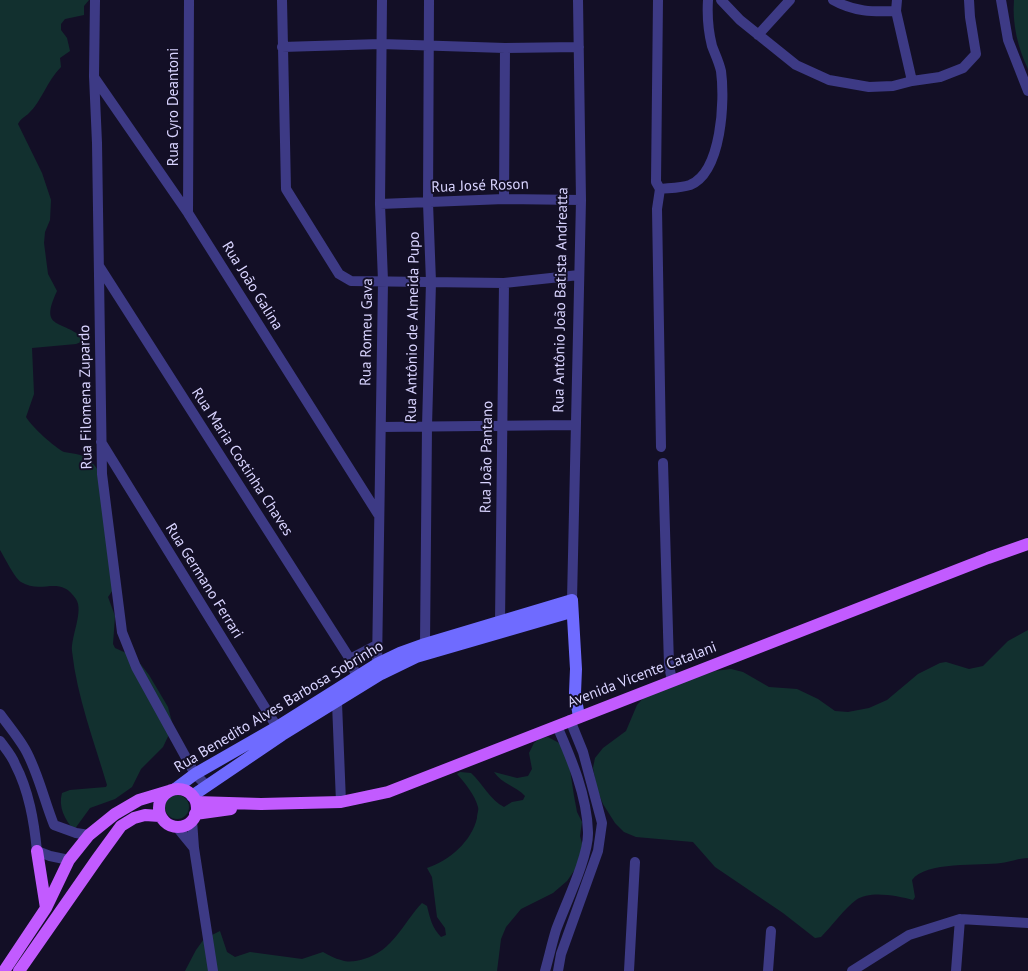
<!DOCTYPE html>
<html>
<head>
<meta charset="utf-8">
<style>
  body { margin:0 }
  canvas { display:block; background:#130f26 }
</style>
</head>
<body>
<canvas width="1028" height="971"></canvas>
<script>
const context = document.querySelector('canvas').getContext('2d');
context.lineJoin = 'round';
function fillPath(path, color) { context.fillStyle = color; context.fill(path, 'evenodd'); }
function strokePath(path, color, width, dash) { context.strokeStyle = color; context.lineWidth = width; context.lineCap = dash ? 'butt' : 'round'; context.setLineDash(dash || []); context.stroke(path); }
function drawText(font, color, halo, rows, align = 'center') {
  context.font = font + ' "PT Sans",sans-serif'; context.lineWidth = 4; context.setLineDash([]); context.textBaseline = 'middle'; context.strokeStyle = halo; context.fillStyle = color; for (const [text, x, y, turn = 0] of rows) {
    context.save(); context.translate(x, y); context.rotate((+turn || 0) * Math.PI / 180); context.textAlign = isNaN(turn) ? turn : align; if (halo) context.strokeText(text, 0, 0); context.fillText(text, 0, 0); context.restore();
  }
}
fillPath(new Path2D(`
  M0,0H89L84,6V15L65,19L61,24V30L67,38L70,51L60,58L61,67C47,81 41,102 29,113C25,117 21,118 18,124L42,173L51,200L50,220L45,232L44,243L48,274L57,291C38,331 63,319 84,339L81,342L76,344L32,348L34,394L26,417C32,427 54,447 64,452C68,453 72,453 76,454C88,456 94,464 100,473L115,587L108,597L115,616L113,644L115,648L135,657L149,675L168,707L173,726L163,747L141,769L132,787L115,799L90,808L74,830C65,820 58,807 62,793L70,790L106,787L107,785C94,741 77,697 72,651C71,636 84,611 76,599C60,574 42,595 21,582C14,577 5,558 0,550Z
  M1014,0H1028V69C1018,48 1012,24 1014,0Z
  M1028,630V858C1019,858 1010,862 1001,863C980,866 925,861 912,880L915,897L913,900C898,896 870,890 856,900C845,908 831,927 821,937L815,938L783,913L715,867L693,842L636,837L624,832L615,823L603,804L597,789L593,768L595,758L603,748L626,731L637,705L647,694L715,671L731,669L743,672L769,687L797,689L818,699L835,711L848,712L869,708L887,700L918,674L940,663L946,662L969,669L983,666L1008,641Z
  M548,737L559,743L568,757L574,796L577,812L582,822L580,836L584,851L576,868L567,881L553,893L521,909L506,927L501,939L497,971H185L196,950L204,939L220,931L227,952L235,957L250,952L302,959L323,952C329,955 335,959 341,960C349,963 357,961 364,959C393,951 403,923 422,903L427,906C430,918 432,928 441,937L446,935L445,928L437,917L432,877L427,868C449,861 472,841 477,818C477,814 479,810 478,807C475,795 465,783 457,774L460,772L471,773C483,784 490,800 504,807L512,802L523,800L525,796C516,786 502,784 494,772L517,778L528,776L532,769L529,753L534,743L540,738Z
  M165 807a12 12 0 1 1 24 0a12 12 0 1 1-24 0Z`), '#12302f');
strokePath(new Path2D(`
  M95,0L94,76L97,143L102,474L122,632L136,667L195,774L207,786
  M282,0L286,189L339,274L351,281L504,283L579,275
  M658,0L656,182L660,189C669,188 681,188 690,185C722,172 725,100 721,71C719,62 715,54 712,46C708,30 707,16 708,0
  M721,0L740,20L796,65L829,80L869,87L893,86L912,81L940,77L963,68L976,54L970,17L969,0
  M833,0C854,12 873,12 896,11
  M897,0L896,11L912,81
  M1001,0L1008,40L1028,91
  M758,35L790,0
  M282,47L381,44L505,48L579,47
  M94,77L188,213L378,514
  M660,189L657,209L661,447
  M504,199L505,48
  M380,204L504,199L581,200
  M188,213L189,0
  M99,266L350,659L357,678
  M381,427L575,425
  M101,442L280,732
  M663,463L669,665L672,681
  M572,600L581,200L578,0
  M501,629L500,622L504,283
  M427,650L425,644L427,426L431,282L428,203L429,0
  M350,659L377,645
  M379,669L377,664L383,281L380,204L382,0
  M337,703L341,802
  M0,714C8,725 18,737 25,749C38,772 44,800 54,825L76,833L89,835
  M0,741C5,748 12,756 15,764C29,791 34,821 37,851L50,856L69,860
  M192,820L194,848L213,971
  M176,826L194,848
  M545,971C549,957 552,943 556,930C565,905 589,856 588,832C587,795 571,758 557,726
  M558,971L561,954L598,851L602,823L583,752L570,720
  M629,971L635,862
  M768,971L771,931
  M852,971L909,935L960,919L1028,923
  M956,971L960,919`), '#3d3a85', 10);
strokePath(new Path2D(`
  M175,789L195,774L277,727L377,664L400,653L425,644L572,600L576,669L575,693L579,717
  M192,796L282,735L381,674L416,657L571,612`), '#6f6bff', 12);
strokePath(new Path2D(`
  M159 808a19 19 0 1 1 38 0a19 19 0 1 1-38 0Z
  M196,802L261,804L341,802L388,792L988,558L1028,544
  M195,814L231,809
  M37,851L46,908
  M4,971L46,908L69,860L89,835L115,814L139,800L169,791
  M19,971L97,859L121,826L134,818L145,815L160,816`), '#c25bff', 12);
drawText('15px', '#d9d4ff', '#130f26', [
  ["Rua Cyro Deantoni",174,107,-90],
  ["Rua José Roson",480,186,-2],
  ["Rua João Galina",252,286,58],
  ["Rua Antônio João Batista Andreatta",561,300,-89],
  ["Rua Antônio de Almeida Pupo",413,327,-89],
  ["Rua Romeu Gava",367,332,-89],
  ["Rua Filomena Zupardo",86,397,-91],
  ["Rua João Pantano",487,457,-89],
  ["Rua Maria Costinha Chaves",242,462,57],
  ["Rua Germano Ferrari",204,581,58],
  ["Avenida Vicente Catalani",642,675,-21],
  ["Rua Benedito Alves Barbosa Sobrinho",279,707,-31]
]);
</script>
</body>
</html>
